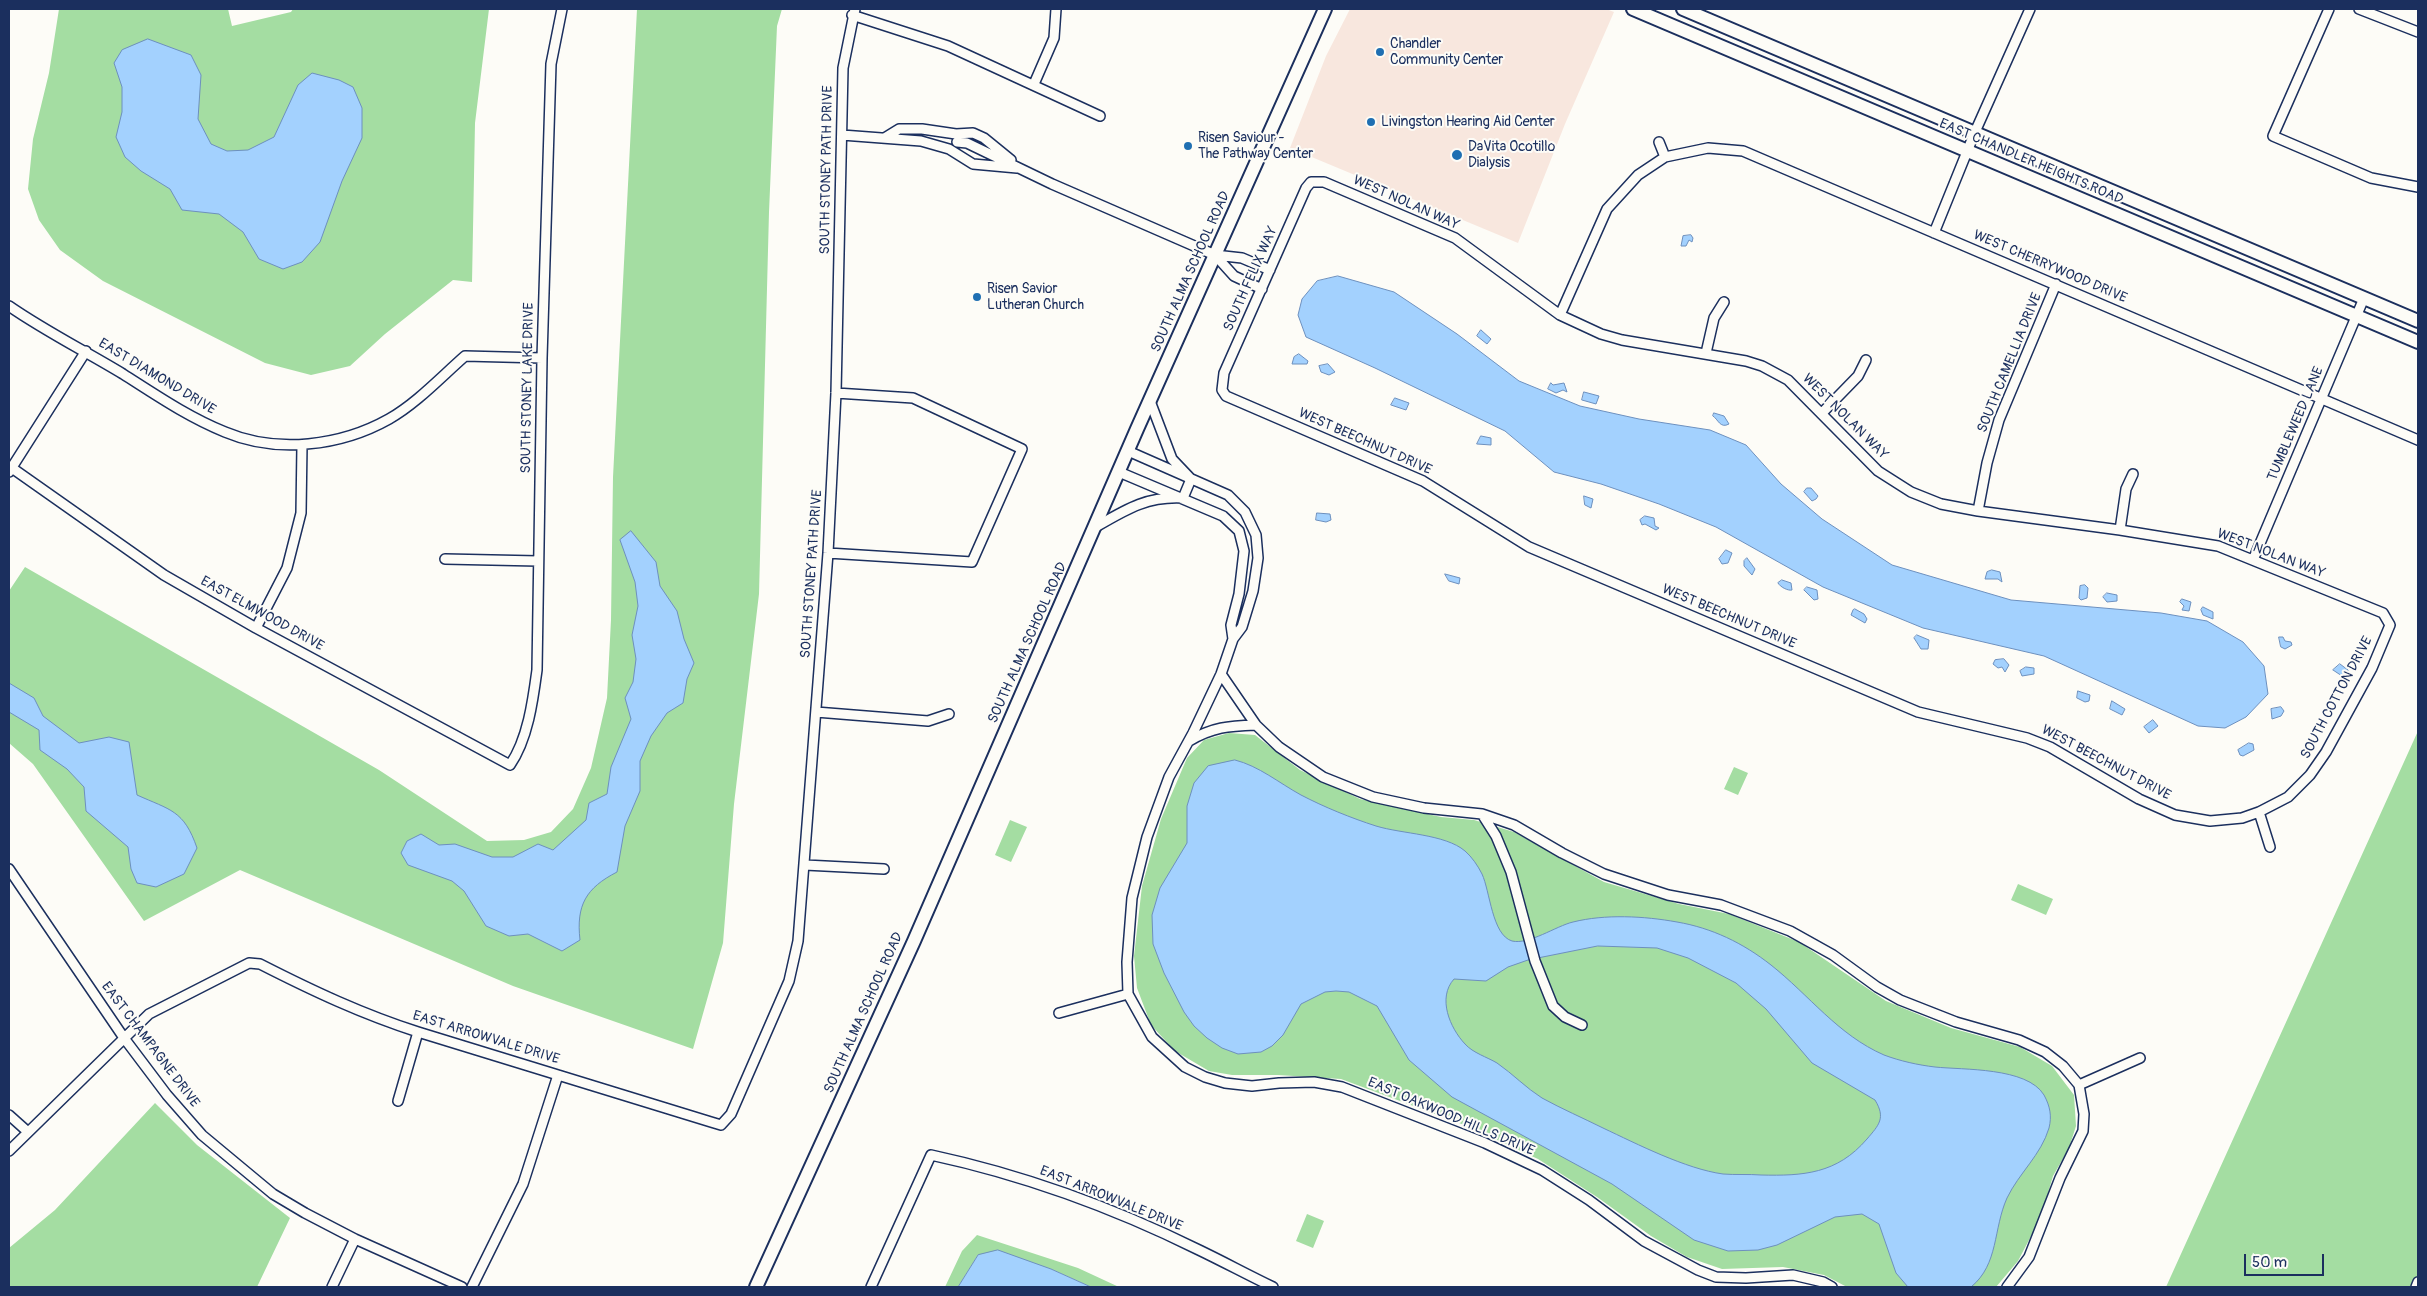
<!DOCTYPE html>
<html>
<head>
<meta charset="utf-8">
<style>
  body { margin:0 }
  #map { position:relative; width:2427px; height:1296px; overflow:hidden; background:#fdfcf7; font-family:Pangolin,sans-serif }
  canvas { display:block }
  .frame { position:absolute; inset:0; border:10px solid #1b2f5e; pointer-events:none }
  .scale { position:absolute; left:2244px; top:1254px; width:80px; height:22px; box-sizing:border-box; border:2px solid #1b2f5e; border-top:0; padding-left:6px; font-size:15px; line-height:18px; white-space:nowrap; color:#1b2f5e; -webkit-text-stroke:4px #fdfcf7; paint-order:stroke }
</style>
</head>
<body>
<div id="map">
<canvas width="2427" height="1296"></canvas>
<div class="frame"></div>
<div class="scale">50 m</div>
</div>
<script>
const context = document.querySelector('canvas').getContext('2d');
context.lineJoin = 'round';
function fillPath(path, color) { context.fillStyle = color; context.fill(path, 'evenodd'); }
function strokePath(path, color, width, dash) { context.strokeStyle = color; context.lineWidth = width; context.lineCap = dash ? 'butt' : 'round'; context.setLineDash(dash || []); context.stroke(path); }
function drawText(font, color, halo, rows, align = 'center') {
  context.font = font + ' Pangolin,sans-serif'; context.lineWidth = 4; context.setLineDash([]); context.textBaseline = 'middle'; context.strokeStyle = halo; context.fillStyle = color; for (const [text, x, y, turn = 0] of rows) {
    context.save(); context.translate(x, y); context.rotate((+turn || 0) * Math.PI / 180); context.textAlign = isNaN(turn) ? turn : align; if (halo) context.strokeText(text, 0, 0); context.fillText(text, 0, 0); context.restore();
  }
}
fillPath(new Path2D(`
  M1350,9H1606L1614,12L1565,124L1518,243L1290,148L1326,56Z`), '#f8e7de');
fillPath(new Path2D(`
  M59,9H228L232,26L291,12L293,9H489L475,123L472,282L453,280L385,334L350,366L311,375L265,363L103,281L60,250L39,220L28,189L33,139L49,73Z
  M637,9H782L777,26L769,212L759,594L734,804L723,943L693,1049L513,986L240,870L144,921L33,764L9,743V591L25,567L379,770L487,841L524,840L551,832L573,809L591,768L607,698L611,620L613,477Z
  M2418,731V1287H2166Z
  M1229,733L1255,735L1300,770L1360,799L1441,817L1474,820L1514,832L1604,882L1679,904L1729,914L1799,942L1886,1001L1951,1028L2020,1047L2052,1066L2074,1095L2076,1126L2069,1148L2053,1176L2041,1217L2018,1261L1996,1287H1847L1824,1275L1783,1267L1722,1269L1687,1257L1651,1236L1597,1197L1538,1159L1467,1126L1341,1079L1278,1075H1232L1209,1071L1175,1051L1151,1025L1137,988L1134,956L1142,886L1161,819L1187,758L1204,740Z
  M1734,767L1748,773L1738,795L1724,789Z
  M1010,820L1027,827L1011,862L995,855Z
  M2018,884L2053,899L2046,915L2011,900Z
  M155,1103L197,1145L290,1218L257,1287H9V1248L55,1210Z
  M1307,1214L1324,1221L1313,1248L1296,1241Z
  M977,1235L1078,1268L1119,1287H1091L1051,1269L978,1255L958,1287H945L962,1251Z`), '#a4dda2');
const water = new Path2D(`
  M148,39L191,55L201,75L198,119L211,144L227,151L248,150L274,137L298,85L312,73L339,80L353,87L362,108V138L342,181L320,242L302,262L283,269L259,259L243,232L219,214L182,210L170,189L141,171L125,157L116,137L122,112V87L114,63L122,50Z
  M1691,235L1693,238L1692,242L1689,240L1686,246H1681L1683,236Z
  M1338,276L1394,292L1457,334L1519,381L1580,406L1639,419L1710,430L1746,445L1781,484L1822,519L1892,565L2011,600L2161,613L2207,621L2243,642L2264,666L2268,694L2246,717L2225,728L2198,726L2044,656L1923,628L1823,587L1716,527L1659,504L1601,484L1554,472L1505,431L1375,368L1306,337L1298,315L1302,299L1317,281Z
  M1481,330L1491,339L1487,344L1477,336Z
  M1299,354L1308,361L1307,364H1292L1294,357Z
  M1328,364L1335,372L1329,375L1321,372L1319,366Z
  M1551,383L1553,385L1564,383L1567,392L1563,390L1556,393L1548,389Z
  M1584,392L1599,396L1596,404L1582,400Z
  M1395,398L1409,403L1406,410L1391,405Z
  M1714,413L1724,416L1729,424C1720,429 1718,419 1713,416Z
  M1481,436L1491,438V445L1477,444Z
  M1807,488H1811L1818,496L1816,499L1812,501L1804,492Z
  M1584,496L1593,499L1591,508L1585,505Z
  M1317,513L1330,514L1331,520L1326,522L1316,520Z
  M1645,516L1654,518L1655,526L1659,528L1656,530L1645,524L1642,525L1640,520Z
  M631,531L656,562L660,586L677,611L684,639L694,663L687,679L683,703L667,713L651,736L640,761V791L625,826L617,872C586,888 576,905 580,940L562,951L528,934L509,936L486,926L464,891L452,881L408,865L401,853L407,841L421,834L439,845L455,844L492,857H513L538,844L553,850L586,820L589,803L607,794L611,767L631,719L625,698L633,682L636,659L632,635L638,606L635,582L620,540Z
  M1726,550L1732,553L1728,563L1722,564L1719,559Z
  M1747,558L1755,569L1752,575L1744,566V561Z
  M1992,570L2000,572L2002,582L1998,579H1985L1987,572Z
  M1445,574L1460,578L1459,584L1449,581Z
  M1782,580L1791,583L1792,590C1788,591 1780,587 1778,583Z
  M2085,585L2088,588L2087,598L2081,600L2079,598L2080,586Z
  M1807,587L1817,590L1818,599L1814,600L1804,590Z
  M2107,593L2117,595V601L2107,602L2103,597Z
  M2182,599L2191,602L2189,611L2182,610L2184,606L2180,602Z
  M2203,607L2213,612V619L2203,615L2201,610Z
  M1855,609L1864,614L1867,619L1865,623L1851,615L1853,610Z
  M1917,635L1929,640L1928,649H1921L1914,638Z
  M2279,637H2283L2285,641L2291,642L2292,645L2285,649L2281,647Z
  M2004,659L2009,665L2005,672L2002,667L1998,668L1993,664L1995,660Z
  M2340,664L2348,670V674L2342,676L2333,670Z
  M2026,667L2034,668V674L2022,676L2020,671Z
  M9,683L34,698L43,716L79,743L109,737L129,742L137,795C170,810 184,810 197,848L184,874L156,887L137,883L131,869L128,847L86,811L84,787L67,769L40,750L39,730L9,712Z
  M2078,691L2090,695L2089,701L2085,702L2077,698Z
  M2112,701L2125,709L2122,715L2110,709Z
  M2281,707L2284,711L2281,716L2272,719L2271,709Z
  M2153,720L2158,726L2149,733L2144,727Z
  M2249,743L2253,744L2254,750L2243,756L2240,755L2238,750Z
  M1235,760C1259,766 1279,783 1301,795C1324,807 1351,818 1376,826C1402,834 1445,834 1465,851C1472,857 1478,866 1482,874C1490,891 1492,935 1512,941C1529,945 1556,926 1573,922C1605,914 1644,916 1677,922C1712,928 1743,943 1771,965C1809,995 1838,1035 1884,1055C1900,1061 1918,1065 1935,1067C1963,1070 2027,1067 2044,1095C2050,1106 2052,1116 2049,1128C2041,1155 2019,1173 2007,1198C1993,1229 1999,1264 1971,1287H1908L1896,1273L1879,1224L1862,1214L1835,1217L1777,1245L1758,1250L1728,1251L1694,1240L1612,1184L1452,1097L1409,1060L1377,1006L1349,992L1336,991L1325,992L1301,1004L1283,1035L1272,1046L1261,1052L1238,1054L1222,1048L1207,1038L1194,1026L1184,1012L1164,973L1153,944L1152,915L1160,888L1187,843V806L1194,783L1208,766ZM1598,946L1657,948L1688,958L1736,983L1766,1009L1812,1063L1875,1100C1886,1118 1879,1125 1867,1139C1837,1174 1803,1176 1761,1175C1749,1174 1735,1175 1723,1174C1686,1169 1637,1144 1603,1128C1583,1118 1562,1109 1542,1098C1526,1088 1513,1074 1497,1063C1487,1057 1473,1053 1465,1044C1450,1028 1437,998 1454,979L1486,981L1508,967L1528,960Z
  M998,1250L1051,1269L1091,1287H958L978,1255Z`);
fillPath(water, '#a3d1fe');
strokePath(water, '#6d90be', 1);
const minor = new Path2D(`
  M2329,9L2273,136L2371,178L2418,187
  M2359,9L2418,32
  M852,15L948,46L1100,116
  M1034,84L1054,38L1056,9
  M842,135L921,141L949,149L973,164L1017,168
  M886,137L899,129H922L956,134L973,133L984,138L1011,160
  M957,142L967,143L1052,184L1215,255L1242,258L1270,270
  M1659,142L1665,157
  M1311,182H1324L1455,238L1560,315L1601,334L1622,340L1746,361L1762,366L1788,380L1878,471L1911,492L1941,504L1978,511L2120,530L2218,546L2383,613L2390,625L2372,668L2326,752L2310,775L2288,797L2259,812L2242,818L2210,821L2175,815L2139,799L2050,747L2027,738L1918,712L1529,547L1423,481L1226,396L1222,390L1224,373L1306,188Z
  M1934,233L1975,132L2030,9
  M1215,255L1234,276L1262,289
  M9,306C45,331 85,351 123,374C156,395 188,417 225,432C277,454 341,446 389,419C417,403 441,377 465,356L542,358
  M1560,315L1607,209L1638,175L1665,157L1708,148L1743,151L2418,440
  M1706,353L1714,318L1724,302
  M1822,413L1858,376L1866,360
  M1128,451L1228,495L1245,512L1256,535L1258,558L1253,591L1242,627L1233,639L1221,674L1193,733L1169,777L1147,837L1132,898L1127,962L1128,994L1152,1037L1185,1067L1205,1077L1225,1083L1252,1086L1279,1083L1314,1082L1342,1087L1485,1143L1542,1170L1589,1200L1644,1241L1698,1270L1716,1277L1746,1278L1793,1275L1823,1282L1832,1287
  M12,468L164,575L256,628L510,765C528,739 533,700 537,670L542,358L551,64L562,9
  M9,472L86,351
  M1119,472L1223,516L1239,531L1244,551L1239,594L1231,625L1233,639
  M1978,511L1987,463L1999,420L2056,284
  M1094,528C1125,510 1146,496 1183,498L1191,479L1172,459L1150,401
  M2120,530L2126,489L2133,474
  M828,553L972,562L1022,449L913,398L836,393
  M445,559L538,561
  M2253,560L2364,298
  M256,628L287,568L301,513L302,445
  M1221,674L1256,725L1279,747L1323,777L1373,797L1424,808L1482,814L1514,825L1562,853L1604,874L1668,895L1721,905L1790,931L1833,955L1877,987L1900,1000L1956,1022L2019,1040L2045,1052L2063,1066L2079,1085L2084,1114L2083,1131L2060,1178L2029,1257L2007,1287
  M816,712L928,721L949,714
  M1189,741C1213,727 1228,726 1256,725
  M2259,812L2270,847
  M1482,814L1496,836L1511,872L1535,961L1553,1006L1565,1017L1582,1025
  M805,865L884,869
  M9,869L124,1038L167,1095L202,1135L273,1194L305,1213L355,1239L462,1287
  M1059,1013L1128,994
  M2079,1085L2140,1058
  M398,1101L418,1032
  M9,1115L28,1132
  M9,1151L149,1014L249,963L260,964C313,991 362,1014 418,1032L711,1122L721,1125L731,1114L789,981L798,941L828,553L836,393L843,68L855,9
  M332,1287L355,1239
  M472,1287L523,1184L558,1075
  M871,1287L931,1155C1024,1175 1114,1208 1199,1250C1224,1262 1248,1275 1273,1287
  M2416,1287L2418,1282`);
const secondary = new Path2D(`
  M1633,9L2418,342
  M1683,9L2418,321
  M756,1287L914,941L1137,429L1325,9`);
strokePath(minor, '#1b2f5e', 12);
strokePath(secondary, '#1b2f5e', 16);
strokePath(minor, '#fdfcf7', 9);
strokePath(secondary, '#fdfcf7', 12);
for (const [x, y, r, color] of [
  [1380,52,5,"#1f6fb2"],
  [1371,122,5,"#1f6fb2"],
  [1188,146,5,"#1f6fb2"],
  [1457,155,6,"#1f6fb2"],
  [977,297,5,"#1f6fb2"]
]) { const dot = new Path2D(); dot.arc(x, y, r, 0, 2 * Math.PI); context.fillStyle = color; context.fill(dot); strokePath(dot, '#fdfcf7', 2); }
drawText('14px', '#1b2f5e', '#fdfcf7', [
  ["Chandler",1390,44],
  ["Community Center",1390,60],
  ["Livingston Hearing Aid Center",1381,122],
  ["Risen Saviour -",1198,138],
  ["The Pathway Center",1198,154],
  ["DaVita Ocotillo",1468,147],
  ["Dialysis",1468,163],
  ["Risen Savior",987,289],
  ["Lutheran Church",987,305]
], 'left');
drawText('14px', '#1b2f5e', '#fdfcf7', [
  ["EAST CHANDLER HEIGHTS ROAD",2031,162,23],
  ["SOUTH STONEY PATH DRIVE",827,170,-89],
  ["WEST NOLAN WAY",1406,203,24],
  ["WEST CHERRYWOOD DRIVE",2050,267,23],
  ["SOUTH ALMA SCHOOL ROAD",1191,272,-66],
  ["SOUTH FELIX WAY",1251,279,-66],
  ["SOUTH CAMELLIA DRIVE",2010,363,-68],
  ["EAST DIAMOND DRIVE",157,377,31],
  ["SOUTH STONEY LAKE DRIVE",528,388,-89],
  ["WEST NOLAN WAY",1845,417,45],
  ["TUMBLEWEED LANE",2296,424,-67],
  ["WEST BEECHNUT DRIVE",1365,442,24],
  ["WEST NOLAN WAY",2271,554,21],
  ["SOUTH STONEY PATH DRIVE",812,574,-86],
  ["EAST ELMWOOD DRIVE",262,614,29],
  ["WEST BEECHNUT DRIVE",1729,617,23],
  ["SOUTH ALMA SCHOOL ROAD",1028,643,-66],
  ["SOUTH COTTON DRIVE",2337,698,-62],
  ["WEST BEECHNUT DRIVE",2106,763,28],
  ["SOUTH ALMA SCHOOL ROAD",864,1013,-66],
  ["EAST ARROWVALE DRIVE",486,1038,17],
  ["EAST CHAMPAGNE DRIVE",150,1045,53],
  ["EAST OAKWOOD HILLS DRIVE",1451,1117,23],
  ["EAST ARROWVALE DRIVE",1111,1199,22]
]);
</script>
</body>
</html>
